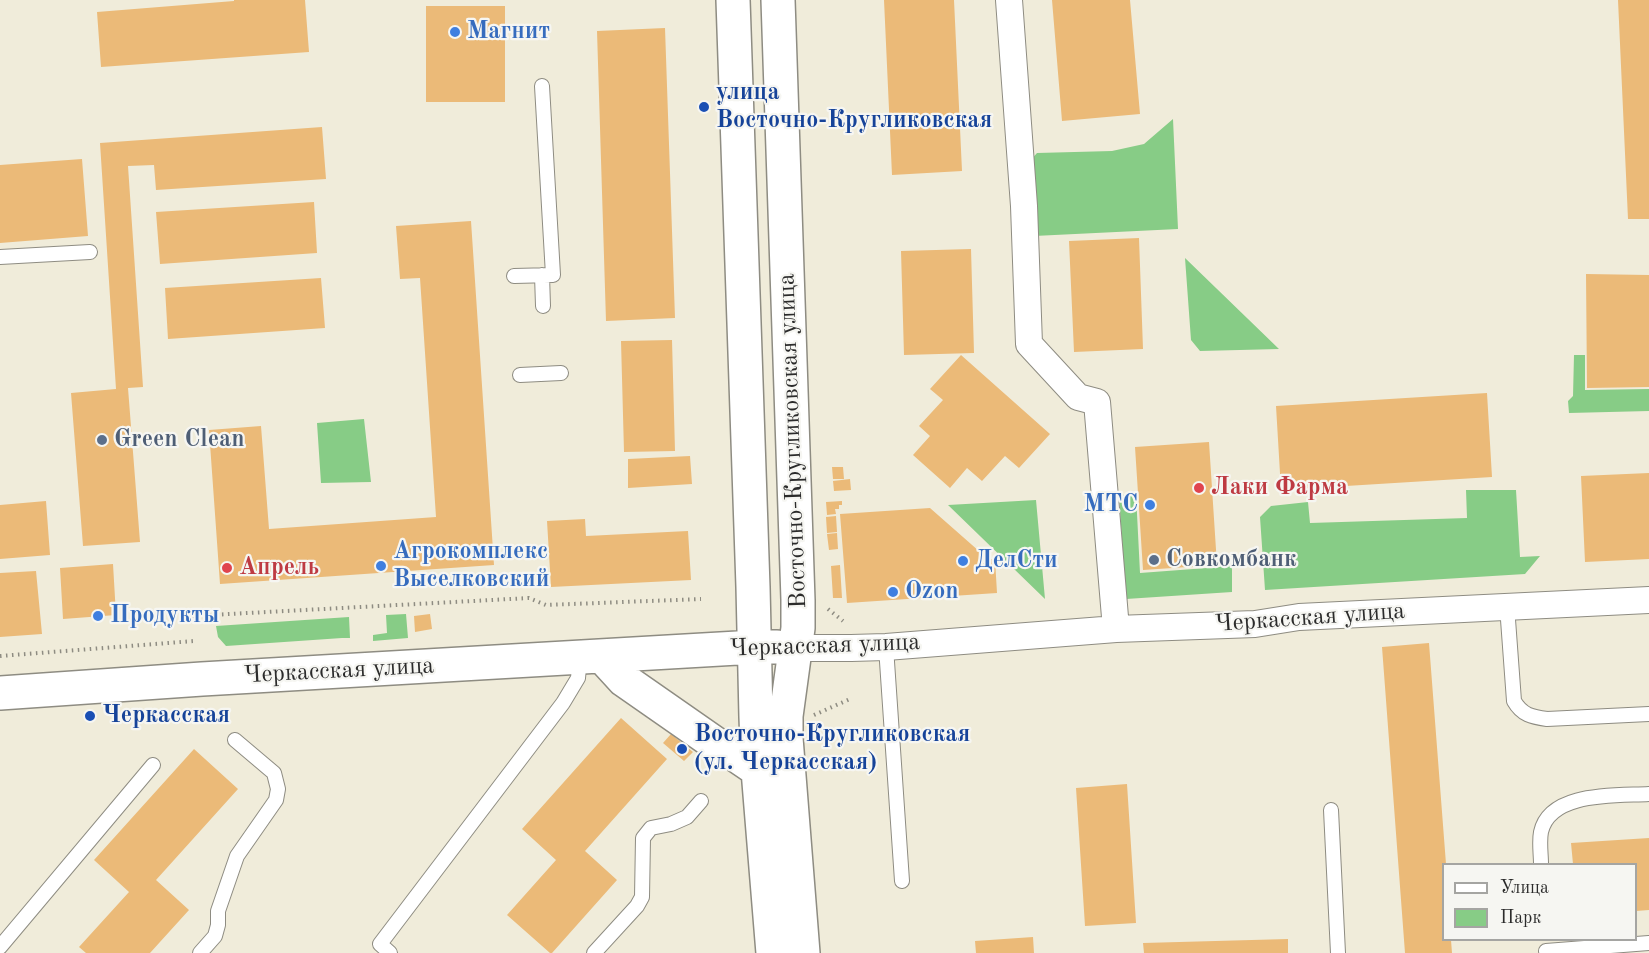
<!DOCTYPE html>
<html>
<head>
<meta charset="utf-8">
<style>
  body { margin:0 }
  #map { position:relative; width:1649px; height:953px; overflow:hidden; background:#f0ecda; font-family:"Old Standard TT",serif }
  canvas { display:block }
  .legend { position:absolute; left:1442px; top:863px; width:195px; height:78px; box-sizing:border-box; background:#f6f6f2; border:2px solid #a5a5a2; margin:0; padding:8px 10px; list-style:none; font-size:18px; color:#2b2b2b }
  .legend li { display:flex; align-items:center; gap:12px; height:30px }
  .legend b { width:30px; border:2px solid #a5a5a2 }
</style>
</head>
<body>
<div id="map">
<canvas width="1649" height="953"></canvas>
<ul class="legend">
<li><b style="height:8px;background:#fff"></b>Улица</li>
<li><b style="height:16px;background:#87cc86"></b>Парк</li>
</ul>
</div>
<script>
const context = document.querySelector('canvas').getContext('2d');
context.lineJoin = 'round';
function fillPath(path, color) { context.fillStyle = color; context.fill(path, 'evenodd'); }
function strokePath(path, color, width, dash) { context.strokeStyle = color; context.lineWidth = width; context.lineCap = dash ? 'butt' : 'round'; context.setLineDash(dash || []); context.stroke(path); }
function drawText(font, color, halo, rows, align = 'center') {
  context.font = font + ' "Old Standard TT",serif'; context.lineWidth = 4.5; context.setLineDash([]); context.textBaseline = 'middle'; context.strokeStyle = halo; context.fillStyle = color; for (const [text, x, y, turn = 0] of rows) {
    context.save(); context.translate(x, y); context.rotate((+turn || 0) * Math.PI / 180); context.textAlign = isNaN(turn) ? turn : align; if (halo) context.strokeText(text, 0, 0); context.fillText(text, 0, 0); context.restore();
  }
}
fillPath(new Path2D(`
  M1173,119L1178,229L1034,236L1029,162L1037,153L1112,151L1144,144Z
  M1185,258L1279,349L1200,351L1191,340Z
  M1574,355H1585V390L1649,389V411L1569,413L1568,401L1573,396Z
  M364,419L371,482L321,483L317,423Z
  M1466,490H1516L1520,557L1540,556L1525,574L1265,590L1260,517L1271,506L1308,502L1310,523L1467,518Z
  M1136,494L1140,573L1220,567V556L1232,555V592L1126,599L1119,495Z
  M1036,500L1045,599L948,505Z
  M406,614L408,638L373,641V635L387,633L386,615Z
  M349,617L350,638H342L226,646L218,637L216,626Z`), '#87cc86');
fillPath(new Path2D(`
  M234,0H305L309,52L101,67L97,12L234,1Z
  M884,0H954L962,171L892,175Z
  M1052,0H1130L1140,114L1062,121Z
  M1618,0H1649V219H1628Z
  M426,6H505V102H426Z
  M665,28L675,318L606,321L597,31Z
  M322,127L326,179L156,190L154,165L128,166L143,387L128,388L140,542L83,546L71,393L116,389L100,143Z
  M82,159L88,236L0,243V165Z
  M314,202L317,253L160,264L156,212Z
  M471,221L494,565L220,584L209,430L261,426L269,529L436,517L420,278L400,279L396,226Z
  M1139,238L1143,349L1074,352L1069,241Z
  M971,249L974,353L904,355L901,251Z
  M1586,274L1649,275V387L1587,388Z
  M321,278L325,328L168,339L165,288Z
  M672,340L675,451L624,452L621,341Z
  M961,355L1050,434L1019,468L1005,456L982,481L967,468L950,488L913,455L930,436L919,426L943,400L930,389Z
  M1487,393L1492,477L1281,490L1276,406Z
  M1209,442L1217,565L1143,570L1135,447Z
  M690,456L692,484L628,488V459Z
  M832,467H843L844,479H833Z
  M1649,473V559L1585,562L1581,476Z
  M850,479L851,490L834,491L833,481Z
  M46,501L50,555L0,559V505Z
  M842,501V505H839V509H835L836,514L827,515L826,502Z
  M930,508L988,559H995L997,593L847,603L840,514Z
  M836,516L837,532L827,533L826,517Z
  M585,519L586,536L688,531L691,580L551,587L547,521Z
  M837,533L838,549L829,550L827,534Z
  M113,564L116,615L63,619L60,568Z
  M840,565L842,598H833L831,566Z
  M36,571L42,634L0,637V573Z
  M430,614L432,629L415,632L414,616Z
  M1429,643L1446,864H1444V940H1451L1452,953H1405L1382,647Z
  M621,718L667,759L585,851L617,880L552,953H550L507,915L556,860L522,829Z
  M671,734L693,752L684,761L663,743Z
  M194,749L238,789L156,880L189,910L150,953H86L79,947L129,892L94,860Z
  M1127,784L1136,923L1085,926L1076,788Z
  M1649,838V910L1636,911V864H1573L1571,843Z
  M1033,937L1034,953H976L975,941Z
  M1288,939V953H1144L1143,943Z`), '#ebba78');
const lane = new Path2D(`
  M0,257L90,252
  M542,275L543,306
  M514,276L553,275L542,86
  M520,375L561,373
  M1507,606L1514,701C1522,715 1532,717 1547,719L1649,714
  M886,647L902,881
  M1331,810L1338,953
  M1541,864C1541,854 1539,842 1541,832C1550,791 1617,796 1649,794
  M0,947L153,765
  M1546,951L1649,943
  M200,953L215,936L218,925V911L237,856L276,800L278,789L274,773L235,740
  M390,953L380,944L563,703L578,678L580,657
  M594,953L637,906L642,897L643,838L651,828L671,824L687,817L701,801`);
const street = new Path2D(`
  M1009,0L1024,206L1029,344L1078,397L1097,402L1116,629
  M796,648H851L886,647L1116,629L1255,624L1299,617L1649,600`);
const secondary = new Path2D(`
  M733,0L753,587L756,717L758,770L773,953
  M778,0L798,600V628L786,716V738L803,953
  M602,656L624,680L723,749L733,753L758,770
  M0,693L202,679L755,647H777`);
strokePath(lane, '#8e8c82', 16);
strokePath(street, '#8e8c82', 28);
strokePath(secondary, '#8e8c82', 36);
strokePath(new Path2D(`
  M828,609L843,621
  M192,616L529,598L546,605L701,599
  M0,656L194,641
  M814,715L850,699`), '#8e8c82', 4, [1.5, 4.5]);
strokePath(lane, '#fff', 14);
strokePath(street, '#fff', 26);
strokePath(secondary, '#fff', 33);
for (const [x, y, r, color] of [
  [455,32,6,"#3f7fe0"],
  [704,107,6,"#1a4fb4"],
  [102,440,6,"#5c6f8a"],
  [1199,488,6,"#e0444e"],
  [1150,505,6,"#3f7fe0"],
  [1154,560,6,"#5c6f8a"],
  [963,561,6,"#3f7fe0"],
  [381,566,6,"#3f7fe0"],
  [227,568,6,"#e0444e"],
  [893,592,6,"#3f7fe0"],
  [98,616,6,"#3f7fe0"],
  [90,716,6,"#1a4fb4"],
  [682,749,6,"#1a4fb4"]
]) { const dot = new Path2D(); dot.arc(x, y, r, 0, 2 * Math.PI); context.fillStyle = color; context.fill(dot); strokePath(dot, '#f6f6f2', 2); }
drawText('bold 24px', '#366cbe', '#f6f6f2', [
  ["Магнит",467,32],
  ["МТС",1138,505,"right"],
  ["Агрокомплекс",393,552],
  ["Выселковский",393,580],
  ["ДелСти",975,561],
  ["Ozon",905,592],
  ["Продукты",110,616]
], 'left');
drawText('bold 24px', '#164399', '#f6f6f2', [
  ["улица",716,93],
  ["Восточно-Кругликовская",716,121],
  ["Черкасская",102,716],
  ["Восточно-Кругликовская",694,735],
  ["(ул. Черкасская)",694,763]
], 'left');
drawText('bold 24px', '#4e5e75', '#f6f6f2', [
  ["Green Clean",114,440],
  ["Совкомбанк",1166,560]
], 'left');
drawText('24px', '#2b2b2b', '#f6f6f2', [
  ["Восточно-Кругликовская улица",793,441,-92],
  ["Черкасская улица",1310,618,-4],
  ["Черкасская улица",825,646,-2],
  ["Черкасская улица",339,671,-3]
]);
drawText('bold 24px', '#be3a42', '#f6f6f2', [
  ["Лаки Фарма",1211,488],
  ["Апрель",239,568]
], 'left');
</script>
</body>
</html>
